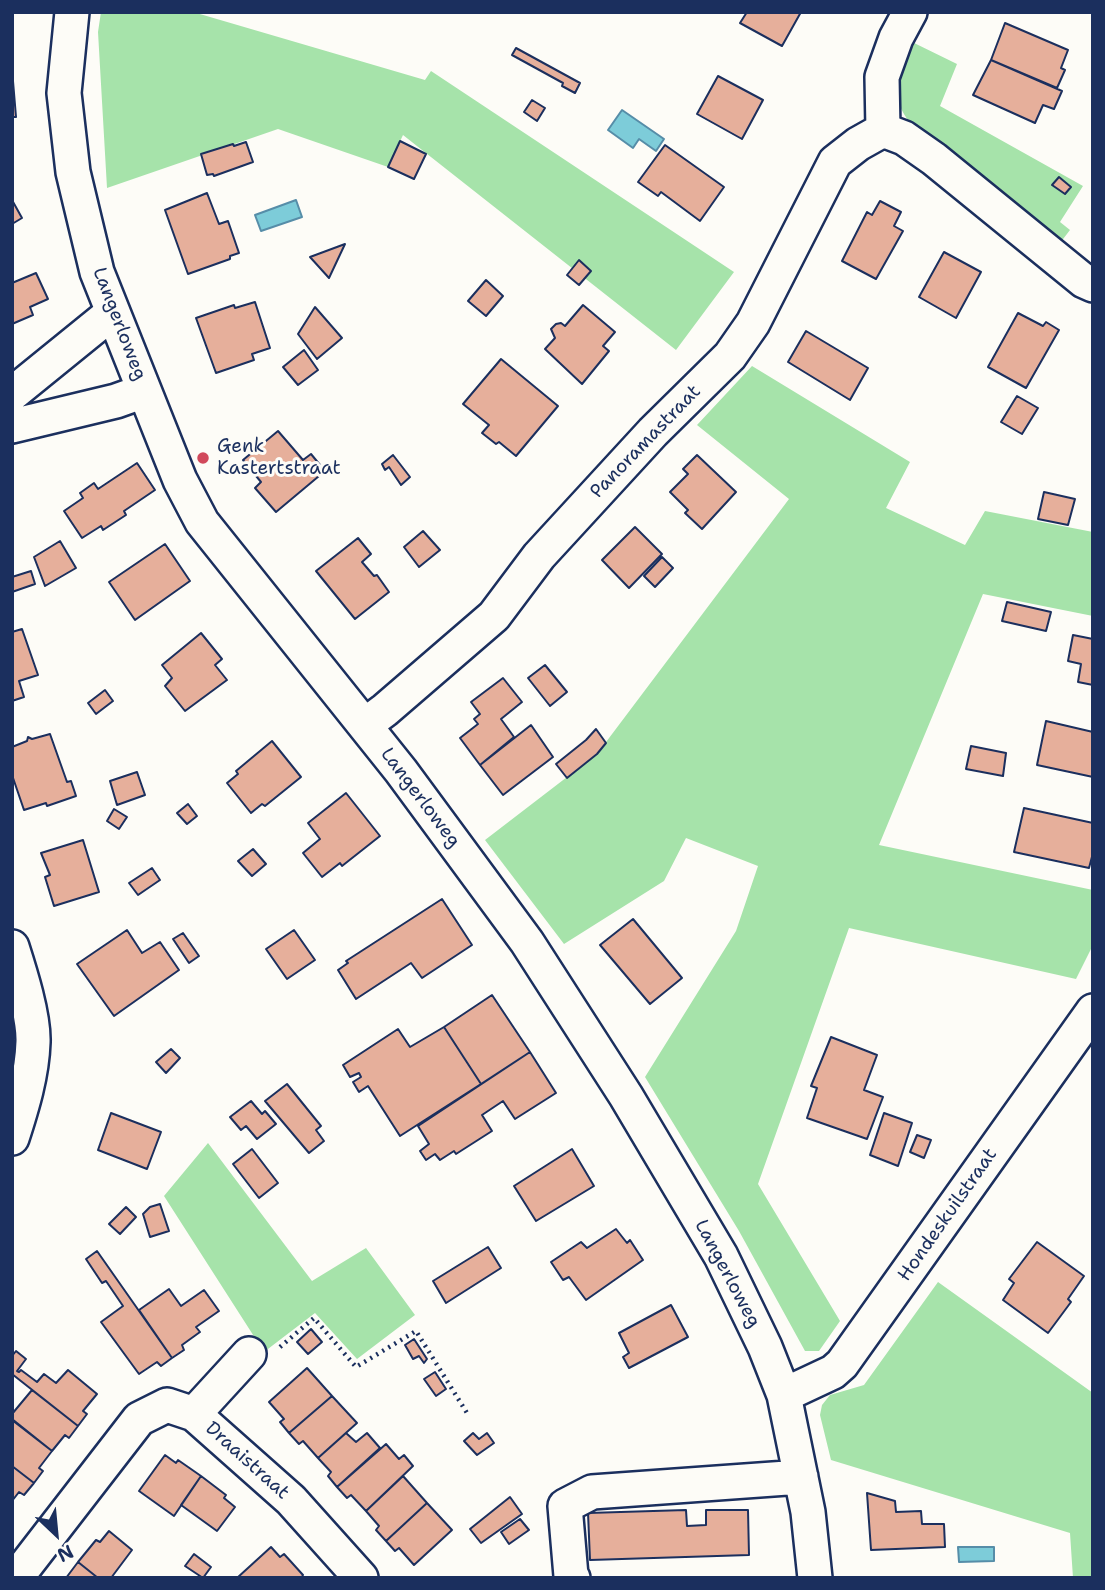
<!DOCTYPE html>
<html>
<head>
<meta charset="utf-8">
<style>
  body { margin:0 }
  #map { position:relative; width:1105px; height:1590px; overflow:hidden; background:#fdfcf7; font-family:"Shantell Sans",sans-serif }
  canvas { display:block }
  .frame { position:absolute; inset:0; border:14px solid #1b2f5e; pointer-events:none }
  .north { position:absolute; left:21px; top:1499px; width:70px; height:70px; -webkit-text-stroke:5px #fdfcf7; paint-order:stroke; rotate:154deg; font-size:19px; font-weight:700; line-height:28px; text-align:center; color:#1b2f5e }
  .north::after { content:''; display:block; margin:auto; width:24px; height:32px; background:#1b2f5e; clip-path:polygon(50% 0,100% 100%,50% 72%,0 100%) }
</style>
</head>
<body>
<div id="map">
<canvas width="1105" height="1590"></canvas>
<div class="frame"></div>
<div class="north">N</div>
</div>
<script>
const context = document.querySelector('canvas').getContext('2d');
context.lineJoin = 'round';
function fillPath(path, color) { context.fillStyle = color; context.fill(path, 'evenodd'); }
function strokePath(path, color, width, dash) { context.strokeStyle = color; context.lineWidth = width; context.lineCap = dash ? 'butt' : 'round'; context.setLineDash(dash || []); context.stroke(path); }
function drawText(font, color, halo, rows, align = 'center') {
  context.font = font + ' "Shantell Sans",sans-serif'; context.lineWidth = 6; context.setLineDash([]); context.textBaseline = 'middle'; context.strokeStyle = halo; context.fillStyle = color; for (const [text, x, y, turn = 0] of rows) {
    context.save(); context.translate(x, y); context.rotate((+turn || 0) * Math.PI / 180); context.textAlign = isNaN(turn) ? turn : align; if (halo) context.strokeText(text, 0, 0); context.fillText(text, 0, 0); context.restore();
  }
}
fillPath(new Path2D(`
  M101,12H193L425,80L431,71L734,272L676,350L403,135L388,167L278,129L107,188L98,32Z
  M908,40L957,64L940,106L1083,186L1060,222L1070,230L1060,243L917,132C886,94 897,84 908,40Z
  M752,366L910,462L886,508L965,545L985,511L1093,532V616L983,594L879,845L1093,890V945L1076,979L849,928L758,1184L840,1321L819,1351H805L739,1231L645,1077L736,931L758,866L686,838L664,881L564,944L485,840L597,754L789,499L697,425Z
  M208,1143L312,1281L366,1248L415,1315L357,1359L315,1313L264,1352L164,1196Z
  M938,1282L1093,1393V1578H1073L1070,1533L831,1460L820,1415L822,1405L830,1395L864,1385Z`), '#a6e3aa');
const water = new Path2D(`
  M622,110L664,139L656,151L639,139L633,148L608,130Z
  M296,200L302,217L261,231L255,215Z
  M958,1547H994V1561L959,1562Z`);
fillPath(water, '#7dccd9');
strokePath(water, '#568da8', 2);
const building = new Path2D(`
  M747,12H801L782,46L740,23Z
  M1005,23L1068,50L1061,68L1065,70L1057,88L991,60Z
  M516,48L580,83L575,93L562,86L563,83L512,55Z
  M991,60L1062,91L1054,109L1043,105L1035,123L973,95Z
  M718,76L763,100L742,139L697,114Z
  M13,81L16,117H12V82Z
  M532,100L545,108L537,121L524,112Z
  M400,141L426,154L414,179L388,167Z
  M246,142L253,162L214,176L213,174L207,175L201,154L233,144L234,146Z
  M665,145L724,187L700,221L661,192L658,196L638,182Z
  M1059,177L1071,187L1065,194L1052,185Z
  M207,193L219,224L228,221L239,253L230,256V259L188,274L165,210Z
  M12,200L22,218L12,224Z
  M880,201L901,212L894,226L903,231L876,279L842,261L867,212L872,215Z
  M345,244L329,278L310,257Z
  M944,252L981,272L956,318L919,297Z
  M579,260L591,271L579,285L567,275Z
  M36,273L48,299L30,307L33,315L12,324V283Z
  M486,280L503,296L486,316L468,301Z
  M255,302L270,348L252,354L254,360L216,373L196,318L234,305L235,308Z
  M583,305L615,332L603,346L609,351L582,384L545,349L555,338L551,329L556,324L561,323L565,326Z
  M315,307L342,338L317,359L298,334Z
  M1018,313L1043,326L1046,322L1059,330L1026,388L988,367Z
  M806,331L868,368L850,400L788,362Z
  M304,350L318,370L298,385L283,367Z
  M501,359L558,406L516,456L499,442L496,444L482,433L489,425L463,404Z
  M1017,396L1038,408L1022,434L1001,422Z
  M278,431L303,460L311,454L325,471L276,512L255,488L261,482L243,460Z
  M393,455L410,477L401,485L389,467L385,470L382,464Z
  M697,455L736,492L702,529L685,513L688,510L670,492L688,474L683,469Z
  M137,463L155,490L124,511L126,515L103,530L101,526L82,538L64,511L83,498L80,493L94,483L98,489Z
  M1044,492L1075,499L1068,525L1038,519Z
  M635,527L662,554L629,588L602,560Z
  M423,531L440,550L419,567L404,547Z
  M358,538L371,554L362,562L374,576L377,575L389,592L355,619L316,571Z
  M60,541L76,568L45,586L34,557Z
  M165,544L190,581L135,620L109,582Z
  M662,557L673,568L655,587L644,576Z
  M31,571L35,584L12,592V577Z
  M1007,602L1051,612L1046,631L1002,621Z
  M22,629L38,675L19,681L24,697L12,701V632Z
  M201,633L222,659L215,665L227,680L185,711L165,686L172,678L162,665Z
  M1073,635L1093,639V685L1078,682L1081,664L1068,661Z
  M545,665L567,692L550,706L528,678Z
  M503,678L522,702L501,719L514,737L480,765L460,738L478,724L474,719L480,714L471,702Z
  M105,690L113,701L96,714L88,703Z
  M1046,721L1093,732V777L1037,765Z
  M531,725L553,757L503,795L480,765Z
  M596,729L606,743L597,754L567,778L556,764L586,740Z
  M50,734L67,782L71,781L76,796L47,806L46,803L24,810L12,775V747L27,741L28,737L32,739Z
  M272,741L301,777L265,806L262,804L251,813L227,783L238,774L236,771Z
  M971,746L1006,753L1003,776L966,769Z
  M137,772L145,795L117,805L110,781Z
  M346,793L380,836L342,866L340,863L322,877L303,853L320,839L308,823Z
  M188,804L197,816L187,824L177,813Z
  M1024,808L1093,823V853L1089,868L1014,852Z
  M114,809L127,817L119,829L107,821Z
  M83,840L99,892L54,906L45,877L50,875L41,853Z
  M253,849L266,864L252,876L238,861Z
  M152,868L160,880L138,895L129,883Z
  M442,899L472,945L422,978L411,963L356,999L338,970L348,963L346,961Z
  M633,919L682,978L650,1004L600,945Z
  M127,930L142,953L160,942L179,970L114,1016L77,964Z
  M294,930L315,960L287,979L266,949Z
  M183,933L199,956L189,963L173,939Z
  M492,995L530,1052L481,1084L444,1027Z
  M444,1027L481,1084L400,1136L368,1086L359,1092L353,1082L361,1077L359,1073L350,1077L343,1065L398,1029L410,1047Z
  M831,1037L877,1055L864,1090L883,1097L867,1139L807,1118L817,1088L811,1086Z
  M171,1049L180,1058L166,1073L156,1062Z
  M530,1052L556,1093L515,1119L503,1101L482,1115L492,1131L456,1154L454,1151L440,1160L435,1154L426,1160L420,1151L429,1144L418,1126Z
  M287,1084L321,1126L316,1130L324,1141L309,1153L265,1101Z
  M251,1101L262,1114L265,1111L276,1124L257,1139L246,1126L241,1130L230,1117Z
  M111,1113L161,1132L147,1169L98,1150Z
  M884,1113L912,1123L898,1166L870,1155Z
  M917,1135L931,1140L924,1158L910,1152Z
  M252,1149L278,1183L259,1198L233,1164Z
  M572,1149L594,1186L536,1221L514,1186Z
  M160,1204L169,1231L150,1237L143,1214L150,1207Z
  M126,1207L136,1217L120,1234L109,1224Z
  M616,1229L627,1243L630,1240L643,1260L586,1300L569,1277L563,1280L551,1262L581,1242L587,1248Z
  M1037,1242L1084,1276L1068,1299L1071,1302L1048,1333L1003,1300L1014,1283L1009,1279Z
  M488,1247L501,1268L446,1303L433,1281Z
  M97,1251L172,1358L161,1366L157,1362L139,1374L101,1322L123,1306L106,1281L102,1283L86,1259Z
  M169,1289L181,1306L204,1290L219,1311L196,1327L200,1332L182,1345L184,1350L172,1358L139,1310Z
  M671,1305L688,1337L629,1368L623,1357L629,1353L619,1333Z
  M311,1329L322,1342L308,1354L297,1342Z
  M414,1339L427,1359L424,1363L419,1356L413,1359L405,1345Z
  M16,1351L26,1359L17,1371L19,1372L21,1370L37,1382L44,1374L56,1383L68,1370L97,1394L83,1411L87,1414L78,1426L12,1374V1356Z
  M307,1368L332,1396L289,1433L280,1422L284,1419L269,1402Z
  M435,1372L446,1389L436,1396L424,1379Z
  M32,1390L78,1426L69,1438L65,1435L52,1451L12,1419V1414Z
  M332,1396L357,1423L318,1458L303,1441L299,1444L289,1433Z
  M12,1420L52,1451L39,1468L43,1471L34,1483L12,1466Z
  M346,1433L356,1442L367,1433L380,1448L337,1487L328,1476L331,1472L318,1458Z
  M473,1433L479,1439L487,1433L494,1443L477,1455L464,1441Z
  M386,1444L399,1459L404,1455L413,1466L366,1511L351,1495L347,1498L337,1487Z
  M165,1455L176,1463L178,1460L201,1476L174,1516L139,1491Z
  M12,1466L34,1483L24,1495L19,1492L12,1501Z
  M201,1476L226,1495L224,1498L235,1507L217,1531L181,1505Z
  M403,1476L427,1503L386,1541L376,1530L379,1526L366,1511Z
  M867,1493L895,1501L896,1512L921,1511L922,1524H944L945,1547L871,1550Z
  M510,1497L522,1514L481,1543L470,1529Z
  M427,1503L452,1530L414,1565L399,1548L395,1551L386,1541Z
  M686,1510L687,1526L706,1525V1510H748L749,1555L590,1560L588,1513Z
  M520,1519L529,1530L509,1544L501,1532Z
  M109,1531L132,1550L111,1578H98L78,1562L96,1540L100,1542Z
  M271,1547L280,1557L284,1554L303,1575L301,1578H237Z
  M194,1554L211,1567L203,1578L185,1566Z
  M78,1562L98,1578H66Z`);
fillPath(building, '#e6af9b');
strokePath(building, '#1b2f5e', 2);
const minor = new Path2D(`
  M72,12L64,93L73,172L97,272L180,480L202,522L401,771L527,942L626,1096L721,1256L765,1347L784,1395L808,1512L815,1578
  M883,130L882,77L896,38L910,12
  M12,394L113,312
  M12,426L116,401L144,391
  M365,725L385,710L494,616L539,556L653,432L730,356L753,323L835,162L858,144L883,130L904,138L934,159L1084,281L1093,285
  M12,947C20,972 34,1016 33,1042C32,1075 22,1107 12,1138
  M784,1395L833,1372L842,1364L1093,1011
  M194,1414L249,1354
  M16,1578L139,1419L167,1405L194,1414L291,1500L361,1578
  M573,1578L571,1576L565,1506L592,1492L801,1477`);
strokePath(minor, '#1b2f5e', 38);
strokePath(new Path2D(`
  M280,1347L314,1318L356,1367L416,1331L467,1413`), '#1b2f5e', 4.5, [2, 5]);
strokePath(minor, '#fdfcf7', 33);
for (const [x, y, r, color] of [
  [203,458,7,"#d1495b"]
]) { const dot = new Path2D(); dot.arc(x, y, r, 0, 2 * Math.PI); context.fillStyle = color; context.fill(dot); strokePath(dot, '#fdfcf7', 2.5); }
drawText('19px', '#1b2f5e', '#fdfcf7', [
  ["Langerloweg",119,324,69],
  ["Panoramastraat",646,442,-46],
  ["Langerloweg",420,798,53],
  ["Hondeskuilstraat",948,1215,-55],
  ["Langerloweg",727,1274,62],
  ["Draaistraat",247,1461,42]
]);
drawText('19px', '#1b2f5e', '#fdfcf7', [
  ["Genk",217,447],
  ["Kastertstraat",217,469]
], 'left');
</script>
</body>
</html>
